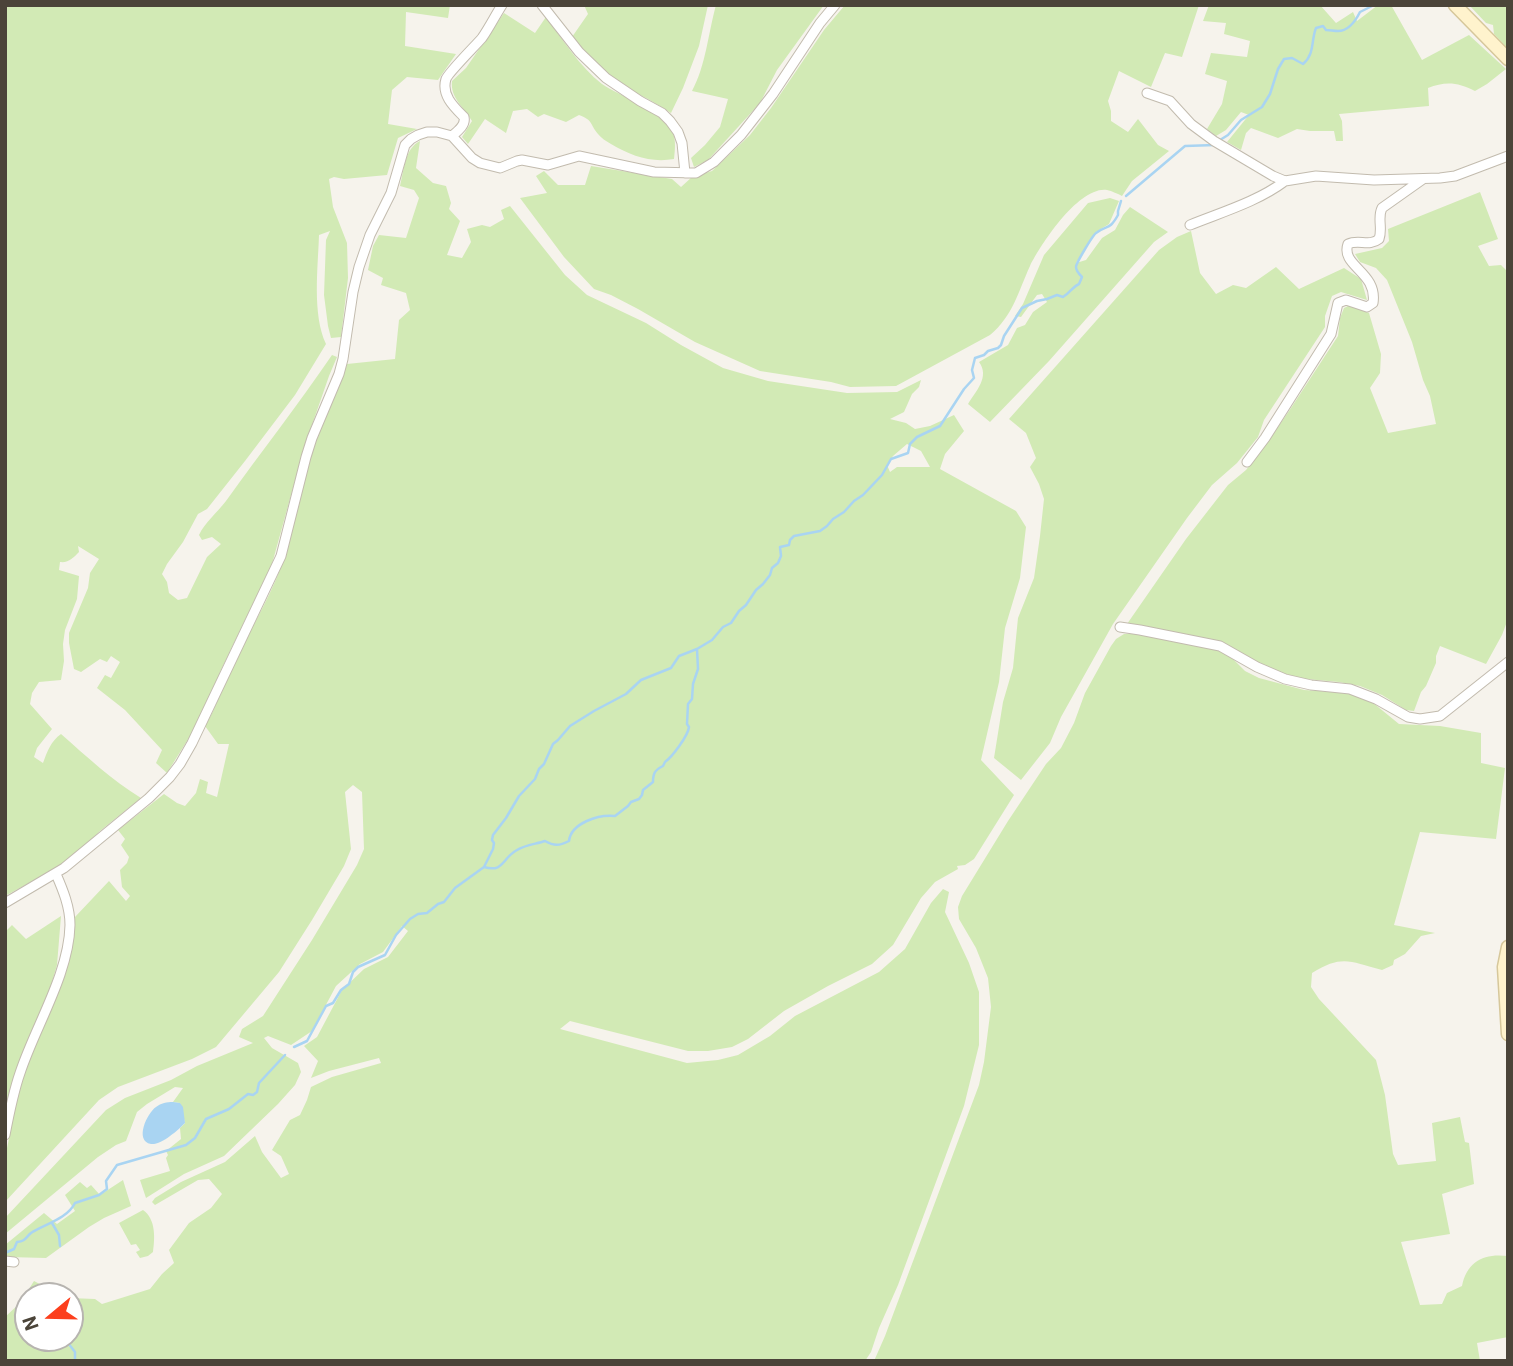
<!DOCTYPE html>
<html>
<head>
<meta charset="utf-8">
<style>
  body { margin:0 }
  #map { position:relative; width:1513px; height:1366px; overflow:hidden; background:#f6f3ec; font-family:Roboto,sans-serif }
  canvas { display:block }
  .frame { position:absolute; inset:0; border:7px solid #4b4439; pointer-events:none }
  .north { position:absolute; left:14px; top:1282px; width:70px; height:70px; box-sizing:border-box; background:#fff; border:2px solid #b7b4b0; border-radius:50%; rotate:251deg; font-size:19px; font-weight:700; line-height:28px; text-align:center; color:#4b4439 }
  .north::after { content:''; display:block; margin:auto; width:24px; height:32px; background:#fc3f1d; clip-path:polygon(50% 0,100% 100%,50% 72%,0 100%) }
</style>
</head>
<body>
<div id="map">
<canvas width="1513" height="1366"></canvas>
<div class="frame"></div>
<div class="north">N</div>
</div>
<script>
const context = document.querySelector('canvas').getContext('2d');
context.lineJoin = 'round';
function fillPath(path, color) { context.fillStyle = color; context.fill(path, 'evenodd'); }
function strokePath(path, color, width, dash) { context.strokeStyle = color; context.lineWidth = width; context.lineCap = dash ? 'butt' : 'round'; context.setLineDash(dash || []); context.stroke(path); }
fillPath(new Path2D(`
  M5,5H450L448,18L406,12L405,46L456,54L438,80L407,77L392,90L388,124L417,129L398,138L387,175L344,179L334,177L329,179L333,207L347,243L348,278L341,337L331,338L328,326L324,295L326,240L330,231L319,235C318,268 312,314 326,344L295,395L245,461L207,509L198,514L183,542L167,564L162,574L167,582L169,593L178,600L187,598L207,557L221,544L212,537L202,540L199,535C205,522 217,513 226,501C261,452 298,405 332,355L337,357L329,376L304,448L272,564L221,670L200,720L167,773L156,763L162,750L125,710L97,688L105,675L111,678L120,662L111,656L107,662L100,659L81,672L74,669L69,643V633L88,588L90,573L99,559L78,546L79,552C73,558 69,563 60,562L59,570L79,576L77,599L65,630L63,644L64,661L61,680L39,682L32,693L30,704L52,729L37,748L34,757L43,763C47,752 51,741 61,734C87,757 112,780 141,798L100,831L80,851L57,868L5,896Z
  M584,5H708L699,46L683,88L671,113C651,99 629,91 610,76C595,65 584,51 572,37L588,14Z
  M716,5H824L777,70L760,103L708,160L694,167L691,158L705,145L720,127L728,99L692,91C706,65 708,34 716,5Z
  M845,5H1199L1182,57L1165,53L1151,87L1119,71L1108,101L1111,111V121L1128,132L1138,119L1158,145L1169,151L1132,181L1122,196C1118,194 1112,191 1107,190C1079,186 1041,244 1030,266C1018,292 1013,316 990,335L896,386L850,387L831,382L760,371L695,342L638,309L611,295L594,289L564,257L520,198L547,193L536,176L544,171L558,185H585L591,166L672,179L681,187L692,177L712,171L750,135L771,108L824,30Z
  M1209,5H1320L1336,23L1353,12L1357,21L1378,5H1391L1422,60L1469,35L1506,69L1487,84L1475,91C1458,82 1445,81 1428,88L1429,106L1339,114L1342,121L1343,141H1336L1334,131H1310L1297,129L1278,138L1251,128L1246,133L1241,150L1227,142L1249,115L1241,112L1226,130L1216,136L1207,129L1222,104L1227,81L1205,74L1211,53L1247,57L1250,41L1224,34L1226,23L1203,21Z
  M1469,5H1508V49L1494,34L1493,25L1486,23Z
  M504,13L535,33L546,17C563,40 580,67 602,84C621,97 665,111 673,133C676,141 675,150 674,159C651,163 631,156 611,144C606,141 601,138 598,134C589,123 594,121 579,115L566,122L544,114L538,117L527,109L513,111L506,133L485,119L468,144L462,137L472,121C464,107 450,98 452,81L466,68Z
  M420,141L416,168L433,183L446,186L451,203L449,209L460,221L447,255L462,258L471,242L467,229L482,225L490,227L504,219L501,210L510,206L565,275L587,295L646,323L681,345L723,368L768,381L847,393L897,392L921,380L919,387L912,394L904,412L890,419L906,423L915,429L930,426L954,415L964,431L945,454L940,469L1016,511L1026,527L1020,578L1005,628L999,682L981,760L1014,795L974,859L965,865L957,866L958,869L935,882L921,898L893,945L872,964L828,986L784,1011L748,1039L732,1047L708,1051H688L570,1021L560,1029L687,1063L718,1060L738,1055L770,1036L795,1016L879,972L905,949L931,903L943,889L949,892L945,912L969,963L979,992V1045L964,1106L898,1285L879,1328L871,1352L865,1361H5V1317L20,1303L34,1281L55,1292L60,1296H28V1338H70V1298L95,1299L102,1304L150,1289L162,1274L174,1263L169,1250L189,1223L211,1208L222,1194L209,1179L198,1180L155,1205L152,1202L155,1198L181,1182L225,1162L255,1136L262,1152L281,1178L289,1174L281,1156L272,1150L290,1120L300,1115L307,1100L311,1087L332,1077L381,1063L379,1058L329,1071L311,1078L318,1061L304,1046L317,1037L342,990L364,969L388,957L408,931L402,926L383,952L360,964L336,986L312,1031L291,1045L268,1036L264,1038L272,1048L298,1063L301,1072L295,1085L278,1104L224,1156L184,1174L146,1198L140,1180L170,1171L166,1158L168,1155L166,1151L181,1139L180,1128L185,1123L180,1103L173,1102L183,1088L175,1087L147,1104L137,1112L126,1141L116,1145L98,1157L5,1234V1218L106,1110L125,1098L171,1080L197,1066L253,1043L239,1037L242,1029L263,1016L312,940L357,865L364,849L362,792L353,785L345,792L351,849L344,866L312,920L279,972L216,1047L192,1059L118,1087L99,1100L5,1202V1158L22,1074L69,962L75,917L109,881L126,901L130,896L122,887L120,870L127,863L129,857L121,845L125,839L118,830L164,794L177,803L185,806L196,793L200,779L208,782L206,793L217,797L229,744H218L205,726C216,709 220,690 229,672C246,637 267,604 281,567C296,527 301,483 315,443C325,416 339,391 347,364L395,359L399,320L410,310L406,293L381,285L383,278L368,270L373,246L379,235L406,238L419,198L414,190L400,186C404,170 405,148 420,141ZM907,444L921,451L930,467H897L890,472L887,465L893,456Z
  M1480,192L1498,239L1478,246L1489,266L1501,265L1508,272L1506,518L1508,619L1502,635L1486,664L1440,646L1436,656V663L1426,686L1421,692L1414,711L1406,710L1382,695L1360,686L1339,682L1295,678L1274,670L1214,641L1145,626L1127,624L1186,539L1228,485L1246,470L1262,450L1289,411L1338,336L1340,318L1344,308L1350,305L1369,313L1381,354L1380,373L1370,388L1388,433L1436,424L1430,396L1423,380L1412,342L1387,280L1376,268L1360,262L1355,254L1382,248L1389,241L1388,229Z
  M1110,198L1119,201L1109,224L1096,232L1076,263L1086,260L1102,238L1115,230L1123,215L1130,207L1168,232L1154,242L1049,361L990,422L968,404C976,391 990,377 979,362L1008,345L1017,328L1025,325L1033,312L1047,302L1042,294L1037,295L1021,317L1015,316L1023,304L1044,255L1088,203Z
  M1191,231L1200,273L1216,294L1233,285L1246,288L1276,267L1299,289L1344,268L1361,279L1367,300L1341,292L1332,296L1325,316V327L1264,420L1258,437L1237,463L1212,485L1187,518L1113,624L1061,717L1050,743L1021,780L994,758L1003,702L1013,668L1018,618L1034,578L1040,536L1044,499L1039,484L1030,467L1036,458L1026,433L1009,419L1159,250L1177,237Z
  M1124,634H1138L1211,647L1227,653L1245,671L1259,678L1304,690L1352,693L1372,702L1399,724L1440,726L1481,733V763L1505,768L1496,839L1420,832L1394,925L1435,933L1421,936L1405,954L1394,960L1393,965L1382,970C1350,962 1343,954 1312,973L1311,987L1319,999L1376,1060L1385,1095L1393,1154L1398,1165L1436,1161L1432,1123L1460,1117L1465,1142L1469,1143L1474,1184L1442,1194L1450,1234L1401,1242L1420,1305L1442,1304L1447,1293L1462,1286C1467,1261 1484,1253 1508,1256V1337L1477,1343L1480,1361H874L885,1336L979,1085L984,1062L991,1007L988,978L976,948L959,919L958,907L962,896L1008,821L1046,764L1061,748L1074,723L1085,693L1111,646L1116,639Z
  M61,916L57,965L48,996L5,1116V932L12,925L26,939Z
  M123,1180L131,1206L104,1218L89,1227L46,1258L8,1257L5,1256V1245L44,1213L57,1224L75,1211L65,1195L80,1182L87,1188L91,1185L100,1195Z
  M143,1210C156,1219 155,1238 153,1252L148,1256L140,1258L136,1252L140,1250L136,1244L131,1245L119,1223Z`), '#d2eab5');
fillPath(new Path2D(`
  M173,1102L180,1103L183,1107L185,1123C178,1130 162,1145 151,1144C134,1141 147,1113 156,1107C161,1103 167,1102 173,1102Z`), '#a9d4f2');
strokePath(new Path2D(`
  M1220,140L1228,135L1241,120L1262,107L1270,94L1278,69L1284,59L1292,58L1303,64C1315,54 1311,40 1316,28L1323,26L1326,30C1330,30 1334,31 1338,31C1349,31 1356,20 1360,12L1374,5
  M1126,196L1185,146L1215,145
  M484,867C504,873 502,858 517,850C525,845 536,844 545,841C554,846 559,846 569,841C571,823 599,814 615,816L628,806L631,802L639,799L642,795L643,790L653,782C653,773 655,770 663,766L665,762C672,757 688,736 689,727L687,724L688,704L692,699L693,684L698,669L697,649
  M294,1047L307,1041L326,1006L333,1003L341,990L349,984L353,972L358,967L385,955L396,935L410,919L418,914L427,913L438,904L444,902L455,888L484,867L493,849L494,843L492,840L493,835L506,818L519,796L535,779L539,769L544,764L553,744L558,740L570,726L594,711L626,694L641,680L671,668L679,656L697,649L712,640L723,627L731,623L739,611L746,605L756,590L763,584L770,575L772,568L778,563L781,556L780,547L789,545L790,540L794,536L820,531L827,526L833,519L844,512L854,501L863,495L882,475L891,459L908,453L910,444L917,437L940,426L964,389L974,378L972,370L975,358L984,355L988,351L998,348L1001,345L1004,336L1022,308L1037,301L1047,299L1057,295L1063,297C1071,292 1072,287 1079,284L1082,277C1080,275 1076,270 1076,267C1076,263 1093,235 1096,233C1108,224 1109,231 1118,215V211L1121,201
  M52,1223L59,1235L60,1246
  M5,1253L14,1249L17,1242C26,1241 25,1238 31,1233C45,1224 67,1219 75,1203L99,1195L107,1189L106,1181L117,1165L186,1145L195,1138L206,1119L229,1109L248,1094L253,1095L257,1092L259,1083L285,1055
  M68,1343L75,1352V1361`), '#a9d4f2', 2.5);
const minor = new Path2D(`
  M542,5L579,52L606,78L640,101L662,113L670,121L678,132L682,143L685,173
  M1147,93L1170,101L1191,124L1214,141L1273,176L1285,181L1316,176L1374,180L1440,178L1455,176L1508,156
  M452,136C458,131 466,125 464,117C454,107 441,95 446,79C448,73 475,46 482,38C489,28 495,16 502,5
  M1190,225C1222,212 1257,202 1285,181
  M1247,462L1265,438L1331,334L1338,303L1346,300L1367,307L1373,303C1378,272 1340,266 1348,244C1359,239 1369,247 1379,239C1383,228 1377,218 1382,208L1423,179
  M1120,627L1140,630L1220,646L1257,667L1285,679L1311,685L1350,689L1376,699L1408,717L1420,719L1440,716L1508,662
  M5,903L64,868L149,798L170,777L180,764L192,743L281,556L306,457L312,438L339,374L343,359L353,292L359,267L370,235L391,193L405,145L411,139L418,135L427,132H437L452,136L472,158L480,163L500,168L517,161L522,160L548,165L579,156L654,172L696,173L714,162L741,135L773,94L820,23L835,5
  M5,1135C9,1114 13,1093 20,1073C35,1027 69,974 70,925C70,907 63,890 56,874
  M5,1261L14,1262`);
const secondary = new Path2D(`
  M1455,5L1508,59
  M1508,947L1504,967L1508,1034`);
strokePath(minor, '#c2bbae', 11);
strokePath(secondary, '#d6c79b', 15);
strokePath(minor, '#fff', 9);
strokePath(secondary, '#fff3cd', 12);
</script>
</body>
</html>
